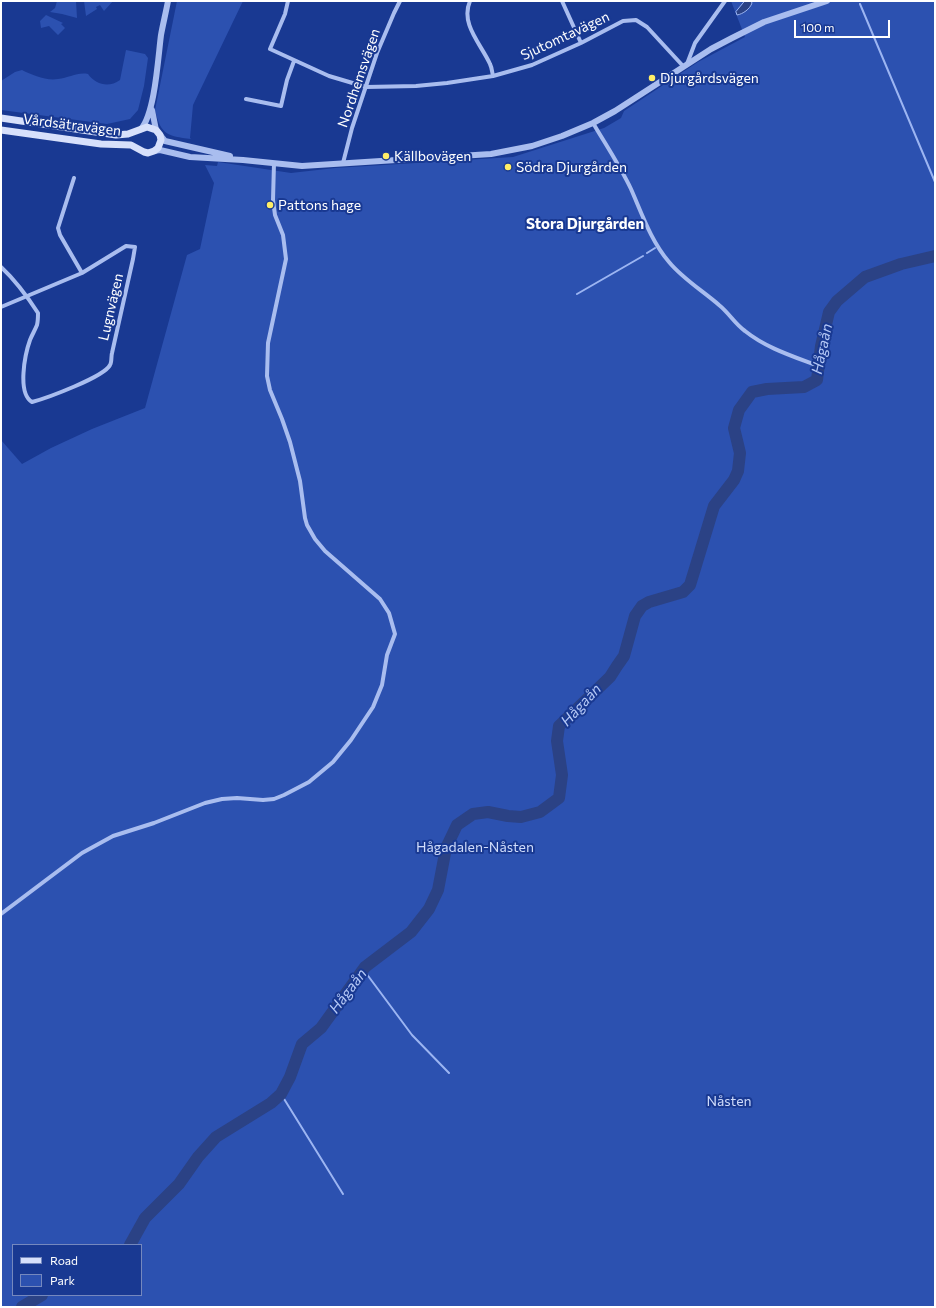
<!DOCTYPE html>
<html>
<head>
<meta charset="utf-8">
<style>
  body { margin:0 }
  #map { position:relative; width:936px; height:1308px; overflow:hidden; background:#193992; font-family:Commissioner,sans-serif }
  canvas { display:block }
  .frame { position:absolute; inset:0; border:2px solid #fff; pointer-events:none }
  .legend { position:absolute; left:12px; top:1244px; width:130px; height:52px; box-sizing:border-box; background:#193992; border:1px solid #7588be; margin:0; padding:5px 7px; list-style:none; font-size:12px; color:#fff }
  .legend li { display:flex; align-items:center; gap:8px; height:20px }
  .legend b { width:20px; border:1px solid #7588be }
  .scale { position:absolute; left:794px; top:20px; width:96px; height:18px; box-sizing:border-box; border:2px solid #fff; border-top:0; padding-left:5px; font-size:12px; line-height:14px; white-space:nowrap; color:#fff; -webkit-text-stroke:3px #193992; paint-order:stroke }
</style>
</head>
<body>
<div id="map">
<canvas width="936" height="1308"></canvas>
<div class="frame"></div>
<ul class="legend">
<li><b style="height:5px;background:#d7e0fb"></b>Road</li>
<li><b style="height:11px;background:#2c51b0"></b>Park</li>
</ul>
<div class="scale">100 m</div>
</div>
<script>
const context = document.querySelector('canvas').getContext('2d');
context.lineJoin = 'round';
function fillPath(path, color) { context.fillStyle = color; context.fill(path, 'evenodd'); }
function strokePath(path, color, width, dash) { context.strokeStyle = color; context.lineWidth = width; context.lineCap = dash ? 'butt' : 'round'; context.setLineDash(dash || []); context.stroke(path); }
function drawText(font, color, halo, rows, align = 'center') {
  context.font = font + ' Commissioner,sans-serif'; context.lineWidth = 4; context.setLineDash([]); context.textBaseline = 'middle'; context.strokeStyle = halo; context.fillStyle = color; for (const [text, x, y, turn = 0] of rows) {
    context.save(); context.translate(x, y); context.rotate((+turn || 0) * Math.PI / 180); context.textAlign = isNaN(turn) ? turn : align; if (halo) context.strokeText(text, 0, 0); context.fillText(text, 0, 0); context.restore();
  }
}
fillPath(new Path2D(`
  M57,1H76L77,18L62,14L50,12L55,8Z
  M84,1H113L104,11L100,5L96,7L97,9L86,16Z
  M177,1H243L193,105L190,138L191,139C167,136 161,135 155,110Z
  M731,1H935V1307H1V440L22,464L51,448L92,429L145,408L187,255L200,249L214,183L205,165L217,166L218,162L291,173L335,168L513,157L604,128L621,118L624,111L698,62L745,37ZM13,1245H141V1295H13Z
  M46,15L63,23L61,24L65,28L58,35L49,26L41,28L40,21Z
  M126,50L145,54L148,58L144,86L138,110L130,119L107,124L1,110V81L15,72L22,70C32,75 46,81 58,79C69,78 77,72 88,74C96,85 109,88 120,80Z`), '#2c51b0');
const water = new Path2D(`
  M745,1H751L752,3C750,9 743,14 737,15L736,12Z`);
fillPath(water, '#2b4285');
strokePath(water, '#9cb5f2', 1);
strokePath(new Path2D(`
  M860,4L935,182
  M647,253L655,248
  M577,294L643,256
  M363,969L412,1035L449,1073
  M281,1094L343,1194`), '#9cb5f2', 2);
strokePath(new Path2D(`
  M130,1245L145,1218L179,1184L198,1157L216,1137L271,1103L281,1094L290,1077L302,1044L321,1028L365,967L411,932L429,909L438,890L446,848L457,825L473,814L488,812L508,816L521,817L540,812L559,798L562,775L557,741L559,726L610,677L617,666L624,656L635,616L642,606L649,602L683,592L690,585L714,506L734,480L738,471L740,453L734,428L739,410L752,392L767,389L804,387L817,380L821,346L829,312L837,301L865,277L901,264L935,256
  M22,1307L42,1295`), '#2b4285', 12);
strokePath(new Path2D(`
  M288,1L285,14L270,49L329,76L366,87L416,86L447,83L493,76L532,65L581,43L623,21L636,20L647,27L683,66
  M470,1C460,24 481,44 490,64C492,68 492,72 493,76
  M562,1L581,43
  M687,64L695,43L725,1
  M246,99L281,106L287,80L294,61
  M593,123C606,145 620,166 631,189C642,214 651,241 669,262C683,279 703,291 719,305C729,313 735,324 745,331C765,347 789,355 813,364
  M343,163L352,128L377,53L394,13L400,1
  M74,178L58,228L60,235L82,273
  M1,267C16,281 27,296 38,313C38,317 38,321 37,325C35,330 32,335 30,340C25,354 17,393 32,402C47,398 104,377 110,365C112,362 111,356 112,353L133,259L135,247L126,246L82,273L1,307
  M1,914L82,853L113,836L154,823L205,803L222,799L237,798L263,800L274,799L284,795L309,782L333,762L351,740L373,707L382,685L387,655L395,634L389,613L380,599L325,551L315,539L307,525L305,518L300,481L290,442L282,419L270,390L267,376L268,343L286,259L283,235L275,215L273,200L274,163`), '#a9bdef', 4);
strokePath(new Path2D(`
  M152,110L156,130
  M141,129C155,113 158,58 161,35C163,24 166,12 168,1
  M160,135L165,141L230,156
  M154,151L160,150L190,157L243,160L302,166L491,154L532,146L562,136L593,123L615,111L711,49L732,38L764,22L827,1`), '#a9bdef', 6);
strokePath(new Path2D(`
  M1,118L116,135L128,134L147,127L156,130L160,135L161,140L158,148L154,151L148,153L144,152L131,145L101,144L1,130`), '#d7e0fb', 7);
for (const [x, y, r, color] of [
  [652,78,4,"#ffee67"],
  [386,156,4,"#ffee67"],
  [508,167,4,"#ffee67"],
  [270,205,4,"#ffee67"]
]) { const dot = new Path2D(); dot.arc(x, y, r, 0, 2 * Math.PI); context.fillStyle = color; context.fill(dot); strokePath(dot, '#193992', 1.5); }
drawText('14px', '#fff', '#193992', [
  ["Sjutomtavägen",565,36,-25],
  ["Nordhemsvägen",359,78,-71],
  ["Vårdsätravägen",72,125,7],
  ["Lugnvägen",111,307,-77]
]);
drawText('14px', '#fff', '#193992', [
  ["Djurgårdsvägen",660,78],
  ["Källbovägen",394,156],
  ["Södra Djurgården",516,167],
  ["Pattons hage",278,205]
], 'left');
drawText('14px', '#d0dcfb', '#193992', [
  ["Hågadalen-Nåsten",475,847],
  ["Nåsten",729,1101]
]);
drawText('bold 15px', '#fff', '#193992', [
  ["Stora Djurgården",585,224]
]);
drawText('italic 15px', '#b5c8f6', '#193992', [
  ["Hågaån",822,349,-78],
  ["Hågaån",581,705,-47],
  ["Hågaån",348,991,-53]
]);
</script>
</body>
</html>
